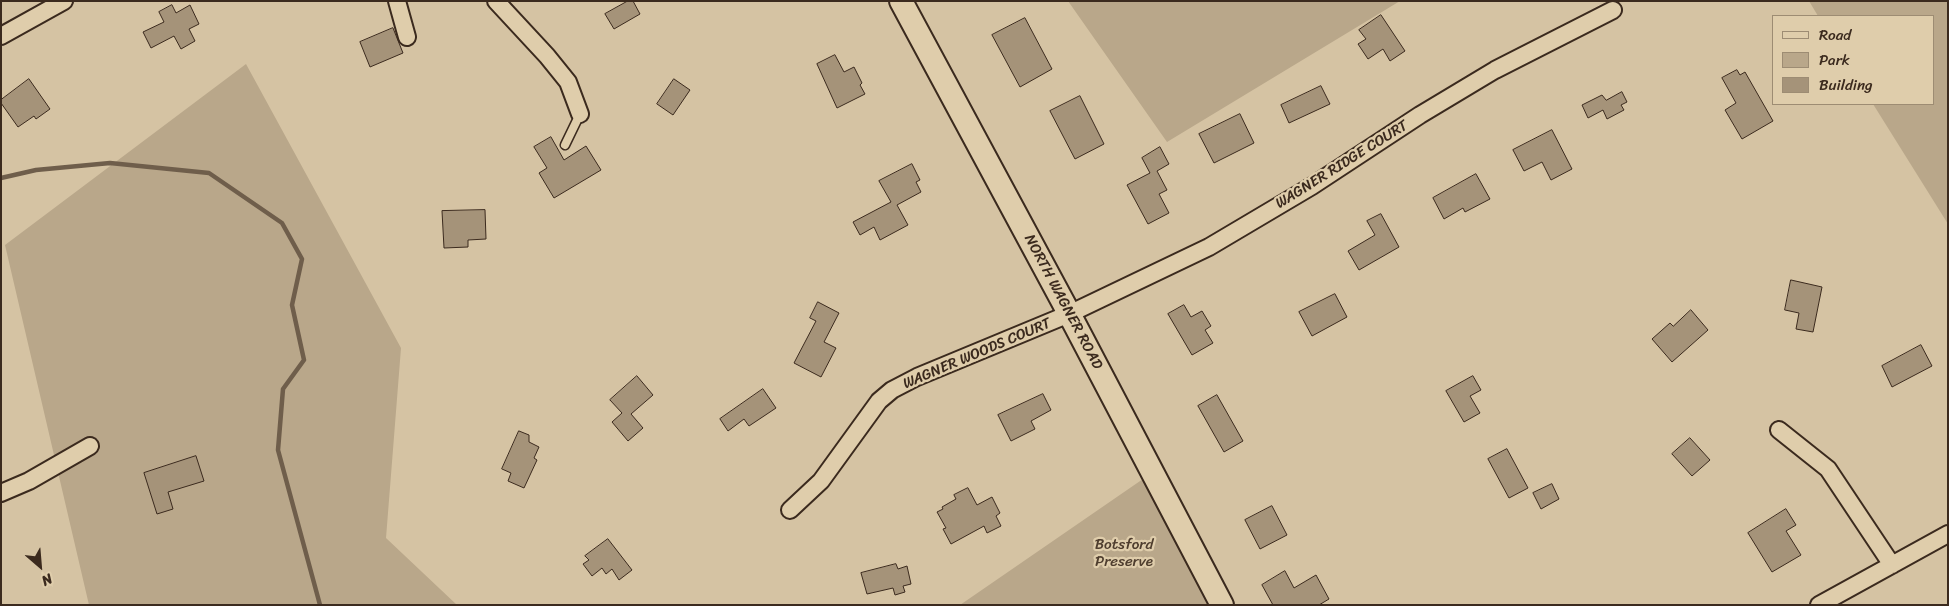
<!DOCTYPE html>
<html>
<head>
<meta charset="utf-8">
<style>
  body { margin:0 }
  #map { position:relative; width:1949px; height:606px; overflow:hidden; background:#d5c3a3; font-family:Sriracha,sans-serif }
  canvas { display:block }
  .frame { position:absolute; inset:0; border:2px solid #3b2a1e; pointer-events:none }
  .legend { position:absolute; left:1772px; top:15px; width:162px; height:90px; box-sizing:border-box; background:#dfcdab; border:1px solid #9d8c73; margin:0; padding:6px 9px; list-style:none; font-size:15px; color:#3b2a1e }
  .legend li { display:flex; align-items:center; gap:10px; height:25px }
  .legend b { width:25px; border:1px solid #9d8c73 }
  .north { position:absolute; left:15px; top:541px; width:50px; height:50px; -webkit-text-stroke:4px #dfcdab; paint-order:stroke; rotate:153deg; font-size:14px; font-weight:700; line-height:20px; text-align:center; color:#3b2a1e }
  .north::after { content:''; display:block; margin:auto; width:18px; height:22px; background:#3b2a1e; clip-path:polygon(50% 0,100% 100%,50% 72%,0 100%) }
</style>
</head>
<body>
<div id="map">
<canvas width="1949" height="606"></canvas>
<div class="frame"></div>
<ul class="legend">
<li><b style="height:6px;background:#dfcdab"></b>Road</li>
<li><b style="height:14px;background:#b9a78a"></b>Park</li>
<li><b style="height:14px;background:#a59379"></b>Building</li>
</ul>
<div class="north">N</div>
</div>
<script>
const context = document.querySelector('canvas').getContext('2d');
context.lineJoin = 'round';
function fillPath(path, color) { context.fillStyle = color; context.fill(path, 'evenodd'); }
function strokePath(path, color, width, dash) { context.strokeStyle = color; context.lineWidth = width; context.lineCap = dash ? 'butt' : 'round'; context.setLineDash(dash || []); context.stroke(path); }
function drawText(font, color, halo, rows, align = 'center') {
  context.font = font + ' Sriracha,sans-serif'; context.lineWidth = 4.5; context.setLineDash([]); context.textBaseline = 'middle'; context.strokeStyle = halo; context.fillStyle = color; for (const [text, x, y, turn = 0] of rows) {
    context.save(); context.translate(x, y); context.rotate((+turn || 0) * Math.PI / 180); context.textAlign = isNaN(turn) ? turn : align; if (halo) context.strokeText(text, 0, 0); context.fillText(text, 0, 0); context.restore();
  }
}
fillPath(new Path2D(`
  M1068,1H1400L1167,142Z
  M1809,1H1948V224L1873,104H1933V16H1818Z
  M246,64L401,348L386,538L457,605H89L5,245Z
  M1143,479L1209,605H960Z`), '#b9a78a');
strokePath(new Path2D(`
  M1,178L36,170L110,163L209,173L282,223L302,259L292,305L304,360L283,389L278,450L320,605`), '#6f5e4b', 4.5);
const building = new Path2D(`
  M628,1H633L640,14L614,29L605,14Z
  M172,5L176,13L190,5L199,24L189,29L195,41L181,49L174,36L151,48L143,32L164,22L159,12Z
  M1381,15L1405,51L1390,61L1383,49L1368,59L1358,44L1366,39L1359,30Z
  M1025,18L1052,69L1020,87L992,35Z
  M393,28L403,53L370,67L360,42Z
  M835,55L844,72L854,67L862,83L860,85L865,94L837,108L817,64Z
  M1737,70L1740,75L1745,72L1773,121L1742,139L1725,110L1736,103L1722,78Z
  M29,79L50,109L36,119L34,116L18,127L1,103V100Z
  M674,79L690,90L673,115L657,104Z
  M1321,86L1330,104L1289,123L1281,105Z
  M1622,92L1627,102L1621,105L1624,110L1607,119L1603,110L1588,118L1582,105L1602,95L1606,100Z
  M1080,96L1104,144L1075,159L1050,111Z
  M1240,114L1254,143L1214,163L1199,134Z
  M1552,130L1572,169L1551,180L1542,162L1524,171L1513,150Z
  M551,137L564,160L586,146L601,170L554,198L539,173L547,168L534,147Z
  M1160,147L1169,164L1157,171L1167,190L1159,194L1169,213L1148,224L1127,185L1150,173L1142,158Z
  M912,164L920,180L916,182L921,192L897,205L908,225L880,240L874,227L860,235L853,222L891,202L879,181Z
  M1476,174L1490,199L1465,212L1463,208L1444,219L1433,198Z
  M485,210L486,239L468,240V247L444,248L442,211Z
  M1381,214L1399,247L1359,270L1348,251L1375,235L1367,221Z
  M1791,280L1822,287L1813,332L1796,329L1799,313L1785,310Z
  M1335,294L1347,317L1312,336L1299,312Z
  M818,302L839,313L824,342L836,348L821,377L794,363L816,321L810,318Z
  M1184,305L1191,317L1202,311L1211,326L1205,330L1213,343L1192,355L1168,314Z
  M1691,310L1708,330L1672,362L1652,339L1670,323L1673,326Z
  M1921,345L1932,366L1892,387L1882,366Z
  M637,376L653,395L631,414L643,428L628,441L612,422L622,413L610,400Z
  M1473,376L1481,390L1470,396L1480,413L1464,422L1446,391Z
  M763,389L776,408L749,426L744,419L728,431L720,419Z
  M1043,394L1051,410L1031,421L1035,429L1011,441L998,415Z
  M1217,395L1243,441L1224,452L1198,406Z
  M519,431L529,435V442L539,447L534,458L537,460L524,488L508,481L511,473L502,469Z
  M1690,438L1710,460L1692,476L1672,454Z
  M1507,449L1528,488L1509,498L1488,459Z
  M196,456L204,481L168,492L173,509L157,514L144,473Z
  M1552,484L1559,499L1541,509L1533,493Z
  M968,488L977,505L992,497L1000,513L996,516L1001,526L987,533L984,526L951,544L943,529L946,528L937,512L943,509L942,507L956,499L954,495Z
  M1272,506L1287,535L1260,549L1245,520Z
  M1786,509L1796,525L1786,531L1801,555L1772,572L1748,533Z
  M608,539L632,570L619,580L612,569L606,574L602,568L592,576L583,564L589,560L585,556Z
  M896,564L898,569L907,566L911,584L903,586L905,592L895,595L893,588L867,594L861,573Z
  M1285,571L1294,588L1316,575L1329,599L1319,605H1273L1262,585Z`);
fillPath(building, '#a59379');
strokePath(building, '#3b2a1e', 1);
const service = new Path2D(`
  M565,145L580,114`);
const minor = new Path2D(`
  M397,1L407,37
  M496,1L547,56L568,82L580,114
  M1,36L64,1
  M1779,430L1828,469L1892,565
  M1,493L29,481L90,446
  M790,510L821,481L879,401L892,390L917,377L1069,314L1209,247L1312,186L1420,115L1495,70L1613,10
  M1819,605L1948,534`);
const secondary = new Path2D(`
  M901,1L1063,302L1222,605`);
strokePath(service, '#3b2a1e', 11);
strokePath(minor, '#3b2a1e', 20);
strokePath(secondary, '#3b2a1e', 26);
strokePath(service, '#dfcdab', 8);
strokePath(minor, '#dfcdab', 16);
strokePath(secondary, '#dfcdab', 22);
drawText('15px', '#3b2a1e', '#dfcdab', [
  ["WAGNER RIDGE COURT",1342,165,-32],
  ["NORTH WAGNER ROAD",1063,302,62],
  ["WAGNER WOODS COURT",977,354,-23]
]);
drawText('15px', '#4e3d2e', '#dfcdab', [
  ["Botsford",1124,545],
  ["Preserve",1124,562]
]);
</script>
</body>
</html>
